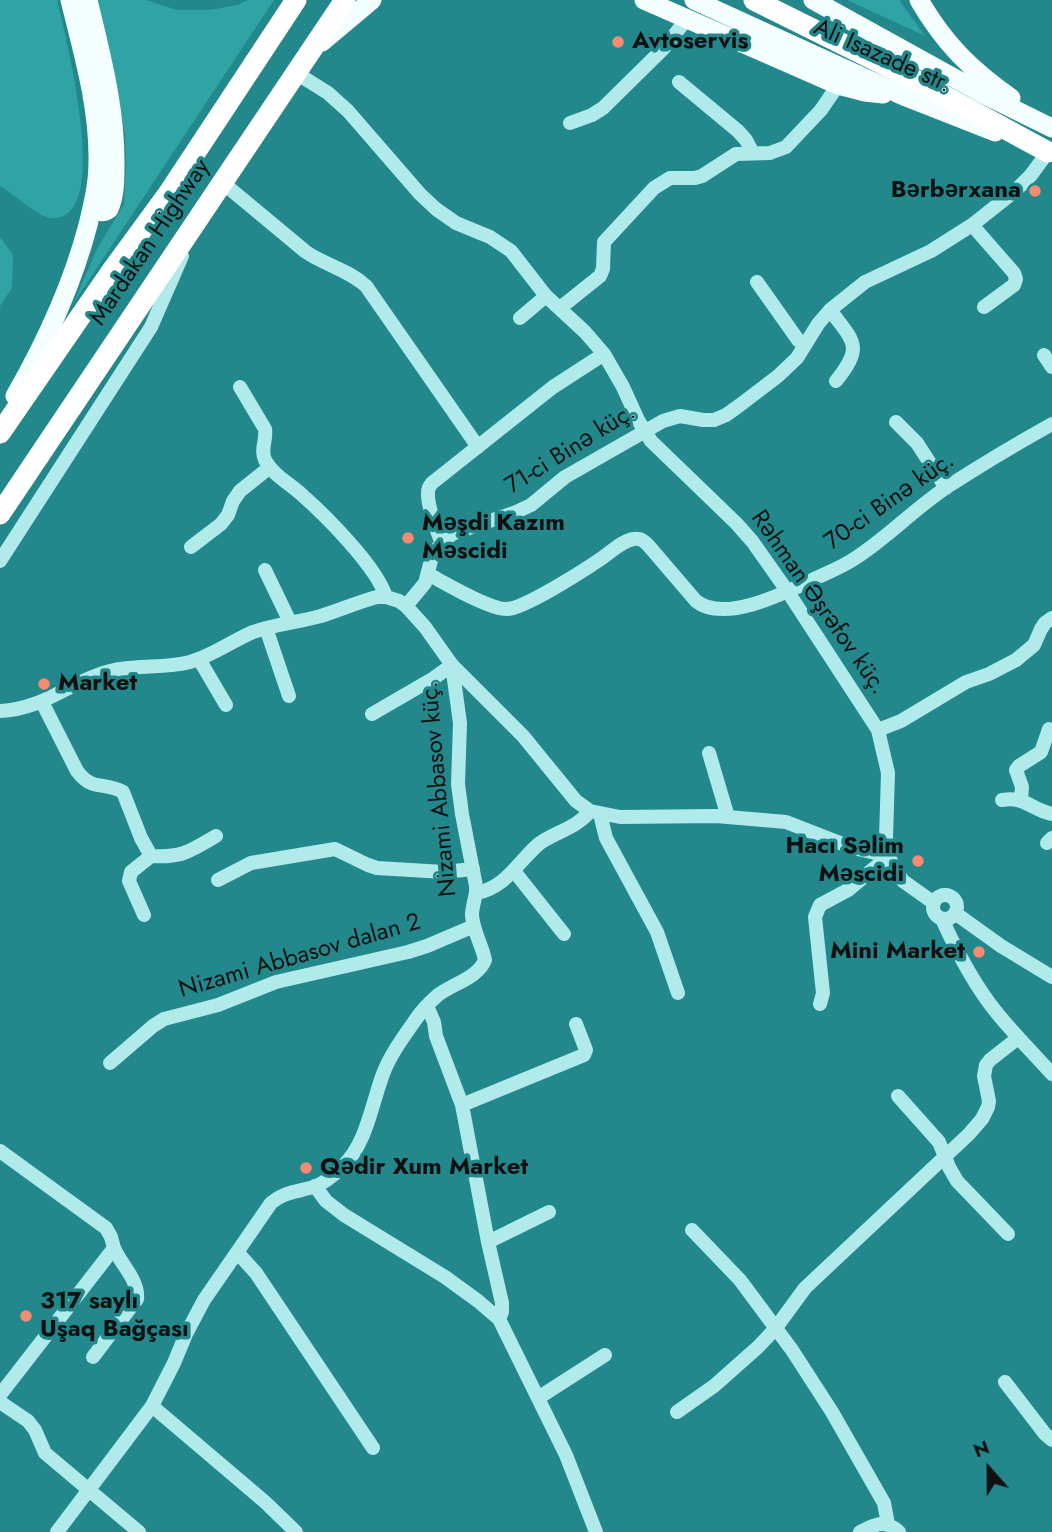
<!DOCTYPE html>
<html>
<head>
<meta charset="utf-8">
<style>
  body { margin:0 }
  #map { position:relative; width:1052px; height:1532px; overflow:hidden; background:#23888b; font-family:Jost,sans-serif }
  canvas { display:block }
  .north { position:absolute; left:954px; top:1434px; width:70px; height:70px; -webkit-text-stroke:5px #23888b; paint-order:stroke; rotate:339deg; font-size:19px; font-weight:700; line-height:28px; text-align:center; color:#111 }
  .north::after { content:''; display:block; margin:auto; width:24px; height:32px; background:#111; clip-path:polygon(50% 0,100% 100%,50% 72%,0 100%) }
</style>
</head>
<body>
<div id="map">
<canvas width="1052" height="1532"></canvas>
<div class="north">N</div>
</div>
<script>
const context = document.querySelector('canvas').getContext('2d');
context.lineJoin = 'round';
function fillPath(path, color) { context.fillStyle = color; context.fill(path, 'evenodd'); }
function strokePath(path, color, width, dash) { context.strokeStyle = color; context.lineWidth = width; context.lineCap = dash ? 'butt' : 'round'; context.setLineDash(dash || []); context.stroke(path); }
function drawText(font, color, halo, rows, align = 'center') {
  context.font = font + ' Jost,sans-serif'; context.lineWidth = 7; context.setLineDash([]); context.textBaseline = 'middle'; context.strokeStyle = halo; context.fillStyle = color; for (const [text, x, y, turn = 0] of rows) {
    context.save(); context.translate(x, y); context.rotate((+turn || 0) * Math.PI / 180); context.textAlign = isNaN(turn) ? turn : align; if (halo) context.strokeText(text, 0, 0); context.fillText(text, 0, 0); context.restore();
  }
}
fillPath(new Path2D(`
  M0,0H57C64,31 116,226 50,218C39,217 11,192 0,186Z
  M95,0H146L177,10H210L237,5L248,0H274L73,304L98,247L124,204L126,165L125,135L109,52Z
  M847,0H899L925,36Z
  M0,237L13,255L12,288L0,306Z`), '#30a3a5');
strokePath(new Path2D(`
  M296,73L328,93L348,111L420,194L436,209L456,223L490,237L511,251L546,296L585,332L604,354L623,387L638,420L651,441L736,523L752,541L788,592L878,730L888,773L886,838L889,856L893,866L903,881L934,903
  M679,82L738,131L746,140L753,153
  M570,123L592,115L603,108L664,48L686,20
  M223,183L306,252C325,265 349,270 366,286L478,447
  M972,225L1014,273L1016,279L1014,285L984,307
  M757,282L798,340L805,345
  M560,308L600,276L603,269L604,242L654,188L670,178H695L702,176L736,154L770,153L786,147L821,110L838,85
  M830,310C854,342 864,346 836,381
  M520,318L546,296
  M1044,355L1052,367
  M240,387L265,429C267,440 260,449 265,460C273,475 289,483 301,494C325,515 377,567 386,597
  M896,422L917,443L946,488
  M442,543C437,532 427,504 428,493C428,488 429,487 432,483L553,387L604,354
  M191,547L221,524L228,515L233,501L240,491L270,467
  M0,561L151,327L182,256
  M265,570L290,622
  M428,574C445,583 490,610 507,609C524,609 586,569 602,558C611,552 623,540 634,539C641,538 644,541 648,545L696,601C724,624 787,592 816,578C829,572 842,567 854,559C887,538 914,509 947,487C981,465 1016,444 1052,424
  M406,606L425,583L433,553L442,543L452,534L516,512L531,505L565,477L663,421L680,416L703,420H714L726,415L740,405L778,376L797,358L818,324L830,310L865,282L931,251L972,225L1015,191L1031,175L1048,152
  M266,628L289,696
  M199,659L226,705
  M42,702L77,771C93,792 103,781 123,792L141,838L151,856
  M0,711C45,709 70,681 110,671C136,664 164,669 190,662C212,656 232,641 253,632C275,624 299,622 321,616C340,610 358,602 377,597H386L399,601L406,606L425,627L452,665L460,723L458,784L462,814L476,886C477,896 472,905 472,915C473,931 482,945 485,960C478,978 452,984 438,995C430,1002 422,1010 416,1019C404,1036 390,1055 383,1074C371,1106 367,1143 342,1167C334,1175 326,1182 316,1186C299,1192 285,1191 271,1203L204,1300L186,1334L174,1363L152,1406L57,1532
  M372,714L434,678L452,665L523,736L576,801L590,811L620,817L716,816L786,822L853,848L889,856
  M878,730L901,721L966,682L989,674L1016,660L1034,645L1041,629L1045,623L1052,618
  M709,753L728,817
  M1002,800C1025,796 1030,809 1052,814
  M1021,800L1022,787L1016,770L1019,766L1041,752L1049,729
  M600,814L606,838L657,932L678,993
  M1047,843L1052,838
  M514,871L564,934
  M218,880L251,863L335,849L368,865L377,868L444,872L473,869
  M477,893C507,887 518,861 540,843C556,832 578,827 590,811
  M933 907a12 12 0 1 1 24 0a12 12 0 1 1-24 0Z
  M955,913L1001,946L1052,977
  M144,915L129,881L131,872L151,856C183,858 190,851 216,836
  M942,919C957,952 974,985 997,1013C1014,1034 1034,1054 1052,1074
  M820,1004L823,993L815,917L820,905L848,890L889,856
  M427,1006L434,1022L436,1036L462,1105L488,1242L502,1303V1312L499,1319
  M110,1063L153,1026L164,1019L218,1005L276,982L408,952L427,946L474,926
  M898,1096L939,1142L949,1167L957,1181L1008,1234
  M462,1105L584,1055L586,1050L576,1024
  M0,1151L106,1228L111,1237L114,1248L0,1395
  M315,1186L326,1201L344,1215L445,1277L478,1301L499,1319L566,1455L596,1532
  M692,1230L740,1280L792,1350L832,1412L884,1503L888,1524
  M488,1242L549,1212
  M237,1252L256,1273L373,1448
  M93,1357L137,1299C139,1280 121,1265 114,1248
  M1005,1382L1045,1434L1052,1440
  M538,1398L605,1355
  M0,1402L28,1421L35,1430L45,1453L139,1532
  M152,1406L265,1502L296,1532
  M677,1412L714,1386L758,1347L775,1329L805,1288L969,1134L982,1119L988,1107L989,1101L984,1076L986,1065L990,1060L1018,1038
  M860,1532C876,1524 885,1519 899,1532`), '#b0eaeb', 14);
strokePath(new Path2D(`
  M88,0C101,55 116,110 115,166C115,180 115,196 109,209C98,217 95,206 95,197
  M644,0L838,85L865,92L883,94
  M694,0L906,97L995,132
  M813,0L983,94L1052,128
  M919,0C944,43 970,69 1011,98
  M322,42L372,0
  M15,396C46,342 72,286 88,225C93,204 98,184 98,162C99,107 83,53 70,0`), '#f5fefe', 19);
strokePath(new Path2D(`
  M754,0L919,82L1048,152
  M0,433L111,272L168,194L296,0
  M0,514L345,0`), '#fff', 21);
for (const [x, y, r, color] of [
  [618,42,7,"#f68b73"],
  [1035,191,7,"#f68b73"],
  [408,538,7,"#f68b73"],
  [44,684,7,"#f68b73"],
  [918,861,7,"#f68b73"],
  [979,952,7,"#f68b73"],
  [306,1168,7,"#f68b73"],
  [26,1316,7,"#f68b73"]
]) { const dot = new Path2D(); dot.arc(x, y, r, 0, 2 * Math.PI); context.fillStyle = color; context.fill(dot); strokePath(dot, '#23888b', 2.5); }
drawText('bold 24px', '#111', '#23888b', [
  ["Avtoservis",632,42],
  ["Bərbərxana",1021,191,"right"],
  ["Məşdi Kazım",422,524],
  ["Məscidi",422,552],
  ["Market",58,684],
  ["Hacı Səlim",904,847,"right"],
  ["Məscidi",904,875,"right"],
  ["Mini Market",965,952,"right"],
  ["Qədir Xum Market",320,1168],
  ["317 saylı",40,1302],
  ["Uşaq Bağçası",40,1330]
], 'left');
drawText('24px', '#111', '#23888b', [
  ["Ali Isazade str.",882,57,24],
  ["Mardakan Highway",151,243,-56],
  ["71-ci Binə küç.",571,450,-32],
  ["70-ci Binə küç.",890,502,-35],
  ["Rəhman Əşrəfov küç.",818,603,55],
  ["Nizami Abbasov küç.",440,789,-95],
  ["Nizami Abbasov dalan 2",300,957,-16]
]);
</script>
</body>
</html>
